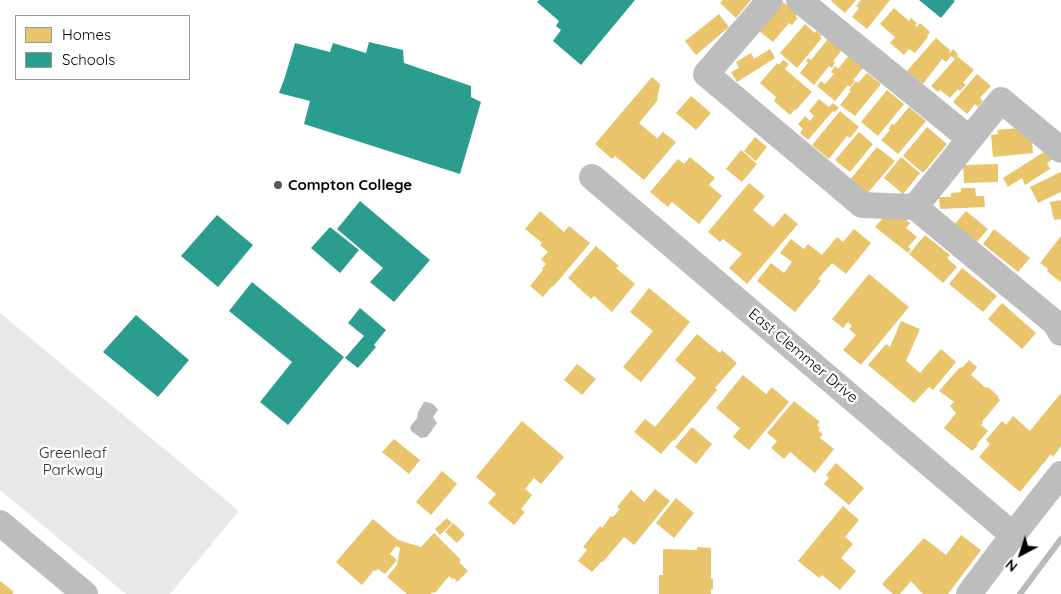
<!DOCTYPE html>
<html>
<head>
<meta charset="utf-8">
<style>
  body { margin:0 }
  #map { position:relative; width:1061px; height:594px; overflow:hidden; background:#fff; font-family:Quicksand,sans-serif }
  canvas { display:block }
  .legend { position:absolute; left:15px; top:15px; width:175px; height:65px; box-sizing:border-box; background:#fff; border:1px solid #999; margin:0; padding:6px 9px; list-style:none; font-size:15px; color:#000 }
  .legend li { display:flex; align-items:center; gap:10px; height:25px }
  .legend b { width:25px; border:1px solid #999 }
  .north { position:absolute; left:996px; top:529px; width:50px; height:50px; -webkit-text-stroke:4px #fff; paint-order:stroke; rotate:220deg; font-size:14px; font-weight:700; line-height:20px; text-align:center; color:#000 }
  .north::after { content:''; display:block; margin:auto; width:18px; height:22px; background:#000; clip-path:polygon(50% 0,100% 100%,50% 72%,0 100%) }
</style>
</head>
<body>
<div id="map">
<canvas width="1061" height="594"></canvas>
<ul class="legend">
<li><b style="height:14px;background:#e9c46a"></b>Homes</li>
<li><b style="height:14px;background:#2a9d8f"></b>Schools</li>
</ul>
<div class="north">N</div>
</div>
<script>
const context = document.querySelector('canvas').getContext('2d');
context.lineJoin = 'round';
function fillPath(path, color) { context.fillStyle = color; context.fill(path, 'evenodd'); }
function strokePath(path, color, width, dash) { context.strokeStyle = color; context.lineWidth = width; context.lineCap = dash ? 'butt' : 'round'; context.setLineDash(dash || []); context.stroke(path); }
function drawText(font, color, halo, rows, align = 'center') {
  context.font = font + ' Quicksand,sans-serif'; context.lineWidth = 5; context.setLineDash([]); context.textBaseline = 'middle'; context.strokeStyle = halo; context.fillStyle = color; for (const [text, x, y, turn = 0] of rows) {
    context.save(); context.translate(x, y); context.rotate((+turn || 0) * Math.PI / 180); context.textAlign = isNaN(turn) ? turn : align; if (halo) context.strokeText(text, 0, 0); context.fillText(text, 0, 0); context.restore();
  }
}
fillPath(new Path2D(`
  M0,313L239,511L170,594H126L0,490Z`), '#e8e8e8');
fillPath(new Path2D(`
  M424,402C431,402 434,404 438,410L433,417L437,423L427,437L421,438L411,431L410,427L417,418L418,412Z`), '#bababa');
fillPath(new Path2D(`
  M723,0H751L736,18L720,3Z
  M832,0H856L845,13L831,1Z
  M861,0H890L867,29L852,17L859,8L856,6Z
  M783,2L798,14L795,16L798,18L792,25L789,23L773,42L759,31Z
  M894,8L909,21L911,18L917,23L915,25L917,27L920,23L930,32L927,36L928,37L915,53L909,49L904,55L890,43L895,37L880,24Z
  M719,14L729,27L696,55L685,41Z
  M805,24L815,33L816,31L821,35L820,37L822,38L797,68L780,53Z
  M936,38L950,50L949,52L950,53L953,49L958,54L957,56L974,70L963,83L966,84L960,91L958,89L950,98L940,90L938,92L931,86L955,59L951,56L946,62L942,59L923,84L907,71Z
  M828,39L842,50L833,61L835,63L832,68L829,66L814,85L800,73L808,63L806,61L808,58L811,60Z
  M770,49L775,58L737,82L731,72L739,68L736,62L751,53L754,59Z
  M849,55L864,67L853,80L855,81L850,87L848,85L835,101L817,86L821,81L825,84L834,74L831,72L835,66L838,69Z
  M783,60L789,64L785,69L812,92L796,110L795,109L790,115L774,101L776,97L760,83L777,63L779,65Z
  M867,73L881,84L855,116L840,105L851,91L849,90L856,81L858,83Z
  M977,74L991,86L980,98L983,101L978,107L975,104L967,114L953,102Z
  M652,77L660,84L657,101L639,123L657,138L663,132L676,142L644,180L615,156L612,159L595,144Z
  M887,90L904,104L878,136L861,122Z
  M691,96L711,113L696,130L676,113Z
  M819,99L829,107L833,103L839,108L835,112L833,111L808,140L800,133L803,129L798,124L805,116L810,121L814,116L809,111Z
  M909,107L926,121L898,154L881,140L890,130L888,129L892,124L894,125Z
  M840,111L859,127L850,138L847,136L829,159L812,145Z
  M927,127L947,144L923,173L903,156Z
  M1019,128L1031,131L1033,153L993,157L991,135L998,134L997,130Z
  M859,132L873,144L850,172L835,160Z
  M755,137L767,147L756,161L744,151Z
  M877,147L895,161L866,195L849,181Z
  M741,150L757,164L742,182L726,169Z
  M1047,150L1053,159L1047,163L1050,169L1025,185L1022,178L1008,187L1003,178Z
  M690,157L715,178L709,185L722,196L699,224L672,202L668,207L650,192L678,159L684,164Z
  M901,157L920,173L903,194L884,178Z
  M998,164V182L964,183L963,165Z
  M1061,172V192L1038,203L1030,187Z
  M749,183L765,196L753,210L773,227L785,213L798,224L747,284L729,268L742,254L723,239L720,242L708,232Z
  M961,188H975L976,196H984L985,207L940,209L939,197H951V193L961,192Z
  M1061,200V219L1054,220L1050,202Z
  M540,211L564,232L569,226L590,243L553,287L552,286L543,297L530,286L543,270L542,269L546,264L541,259L548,252L540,245L542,243L525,229Z
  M966,211L988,229L976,243L955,224Z
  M887,213H899L910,223L906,228L917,237L908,247L911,249L908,253L875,227Z
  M854,229L871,243L846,274L832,263L818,279L821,281L795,312L757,281L771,263L784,273L792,262L780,253L791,239L804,249L808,244L822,255L837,237L843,242Z
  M994,229L1030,258L1018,272L983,244Z
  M925,235L950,255L947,258L957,267L943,283L909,254Z
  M1061,236V280L1060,282L1047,271L1048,269L1040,263Z
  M596,246L619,266L616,268L635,284L612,312L594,296L591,299L568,278Z
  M962,268L997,296L983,312L949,284Z
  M869,274L909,307L861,365L843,350L856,335L849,329L852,326L848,322L843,328L832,319Z
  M649,288L690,322L641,382L623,367L653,331L630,312Z
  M1002,303L1036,333L1022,349L988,319Z
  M901,321L920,329L906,361L920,373L941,349L956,362L933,390L929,387L914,403L868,365L886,344L890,347Z
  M697,334L720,353L722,350L737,363L715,388L717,390L674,441L673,440L661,454L634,432L645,419L655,427L696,378L675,360Z
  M969,360L977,367L971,375L986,388L988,387L999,397L998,398L1000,400L982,422L983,423L981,425L988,431L977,444L978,445L972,451L944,428L956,413L950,406L954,402L939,391L960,367L962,368Z
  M577,364L596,379L582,395L564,380Z
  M743,375L766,394L772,387L789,402L749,450L733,437L740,428L716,408Z
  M1061,393V446L1053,457L1051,454L1020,492L979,457L990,444L986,440L1002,421L1006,425L1013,416L1030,431Z
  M794,401L820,422L817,425L820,428L818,430L823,434L820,438L834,449L815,473L790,452L784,459L771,448L777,441L767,433Z
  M522,421L564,457L541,484L534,478L525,489L532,495L521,509L525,512L514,525L488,503L496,494L476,477Z
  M692,427L712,444L696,464L675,447Z
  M394,439L420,460L409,474L382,452Z
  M836,463L864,488L849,505L824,484L829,478L826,475Z
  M442,471L457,484L431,515L416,502Z
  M655,489L670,501L634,545L624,537L603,562L602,561L592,572L578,561L587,550L583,547L600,526L602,528L611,516L613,517L620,509L617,507L631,490L644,502Z
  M676,498L694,513L674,538L656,523Z
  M843,506L859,520L845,537L853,544L841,558L856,571L840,590L822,575L819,578L798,561Z
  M447,518L452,523L440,535L435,529Z
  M373,519L398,540L421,547L434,533L461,560L459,562L468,571L457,582L454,578L452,579L449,576L435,593L433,592L431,594H407L387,577L397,565L400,548L396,546L390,554L397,560L385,574L378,569L376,571L374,570L362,585L336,562Z
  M453,523L465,534L457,543L445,532Z
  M961,535L981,550L948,594H923L911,581L900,594H893L882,584L924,538L946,555Z
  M697,547L711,548V579H713V589H711V594H659V575H663V549L697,550Z
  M0,581L14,592L12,594H0Z`), '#e9c46a');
fillPath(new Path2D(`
  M539,0H635L581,65L553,41L561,30L556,26L559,21L537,2Z
  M919,0H953L955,1L941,18Z
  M369,42L403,50L404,63L471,86V97L481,102L460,174L304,124L310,101L279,93L285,77L295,43L330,52L333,43L366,53Z
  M360,201L430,260L394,302L370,282L383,268L337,229Z
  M217,215L253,245L218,287L181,256Z
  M330,227L359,250L340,273L311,248Z
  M252,282L344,357L288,425L260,402L292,362L229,311Z
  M360,308L386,330L374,345L376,347L358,368L345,358L364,336L348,323Z
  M136,315L189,360L158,397L103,352Z`), '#2a9d8f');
strokePath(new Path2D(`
  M1020,594L1061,539`), '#bababa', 6);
strokePath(new Path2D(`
  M770,0L706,74L862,205L915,207
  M799,0L970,139
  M1061,150L1001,100L915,207L1055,323L1061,333
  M592,177L1013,535
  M0,523L85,594
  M969,594L1013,535L1061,474`), '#bdbdbd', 26);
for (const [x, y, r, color] of [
  [278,185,5,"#595959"]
]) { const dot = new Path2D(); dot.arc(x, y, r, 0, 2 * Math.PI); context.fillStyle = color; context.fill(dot); strokePath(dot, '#fff', 2); }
drawText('bold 15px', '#000', '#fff', [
  ["Compton College",288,185]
], 'left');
drawText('15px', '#000', '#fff', [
  ["East Clemmer Drive",803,356,40]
]);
drawText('15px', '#2d2d2d', '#fff', [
  ["Greenleaf",73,453],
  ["Parkway",73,470]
]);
</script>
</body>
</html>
